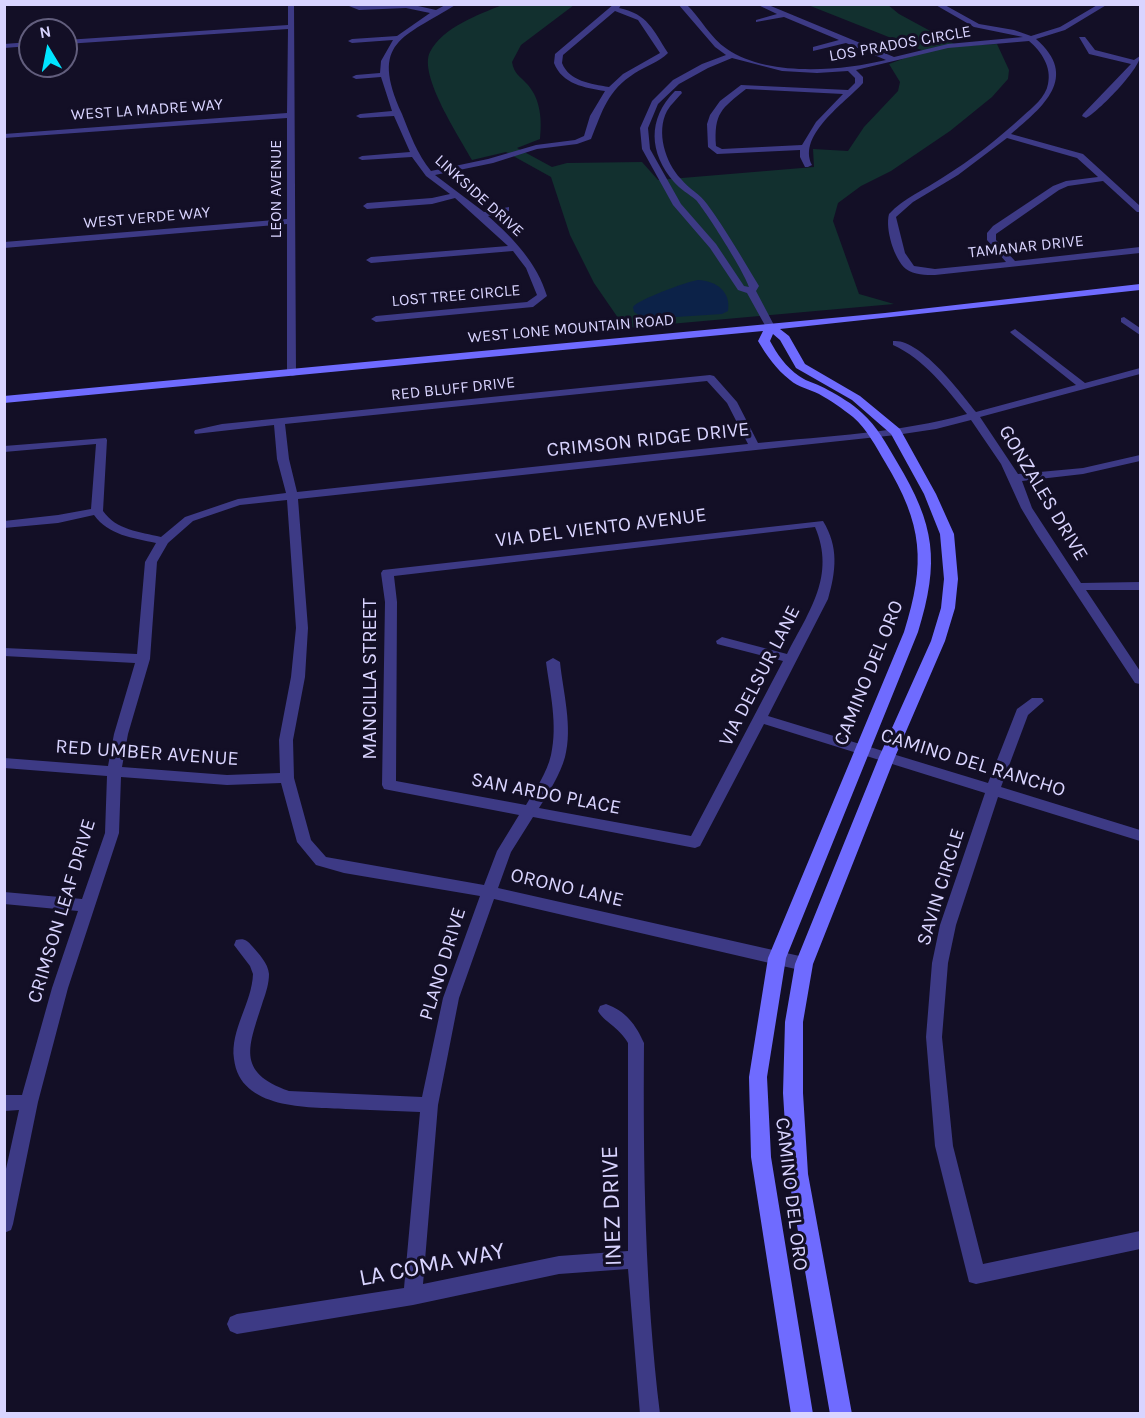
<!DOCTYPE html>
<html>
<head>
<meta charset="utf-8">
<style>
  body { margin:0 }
  #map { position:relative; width:1145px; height:1418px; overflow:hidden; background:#130f26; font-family:Karla,sans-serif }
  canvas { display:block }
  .frame { position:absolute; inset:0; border:6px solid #d9d4ff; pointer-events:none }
  .north { position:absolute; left:18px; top:18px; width:60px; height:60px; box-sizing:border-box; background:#130f26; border:2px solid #625e7d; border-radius:50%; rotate:350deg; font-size:16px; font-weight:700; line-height:24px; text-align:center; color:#d9d4ff }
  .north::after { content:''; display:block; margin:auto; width:21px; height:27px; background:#00e5ff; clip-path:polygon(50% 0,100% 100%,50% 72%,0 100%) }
</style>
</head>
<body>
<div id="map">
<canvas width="1145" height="1418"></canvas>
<div class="frame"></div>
<div class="north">N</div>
</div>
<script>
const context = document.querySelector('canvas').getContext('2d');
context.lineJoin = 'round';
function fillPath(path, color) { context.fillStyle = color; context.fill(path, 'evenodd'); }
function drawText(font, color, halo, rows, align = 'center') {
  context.font = font + ' Karla,sans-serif'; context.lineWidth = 6; context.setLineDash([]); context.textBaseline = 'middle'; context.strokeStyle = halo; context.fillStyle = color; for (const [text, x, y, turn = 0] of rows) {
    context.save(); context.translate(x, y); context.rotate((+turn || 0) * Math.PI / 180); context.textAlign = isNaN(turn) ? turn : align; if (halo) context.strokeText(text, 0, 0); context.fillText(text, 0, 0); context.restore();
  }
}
fillPath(new Path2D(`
  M502,5H574L521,45L512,62C514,74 520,76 528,85C541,100 542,121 540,139L517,148L552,167L567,163L642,162L658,180L814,167L813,149L848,151L864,127L898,91L900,82L889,64L924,51L808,5H888L899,14L958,46L997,44L1009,70L1008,79L992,97L950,131L891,171L861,186L838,203L833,221L859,294L894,304L625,328L594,283L570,235L551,177L506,152L472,160C460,138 418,75 430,52C443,27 478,15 502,5Z`), '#12302f');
fillPath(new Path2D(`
  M698,280C716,281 731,291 728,311L722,314L645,319L634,312L633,307C637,300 688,281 698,280Z`), '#0c2248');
fillPath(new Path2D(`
  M288,4H294L296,375L292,376L287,373V224L4,248V242L287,219V118L4,138V134L287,113L288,29L66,44V40L288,25Z
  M344,4H409L436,10L447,4H457C403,38 369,41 402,114C410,134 417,154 431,171L488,159L536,145L575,140L584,136L590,116L605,91C585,88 562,84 554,63L555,54L614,4H622L619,8C648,14 653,30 668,53C659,62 646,66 635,73C607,91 603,110 591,139L577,144L537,149L493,163L435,175L484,212L509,207V211L488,216C514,239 537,263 547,296L533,307L376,322L371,319L376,316L527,302L537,295L526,268L513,251L371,263L366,260L371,257L508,246L455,198L432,204L367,209L363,206L367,203L432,198L450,194L426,176L412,157L362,160L358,158L362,156L410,152L394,116L360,118L356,116L360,114L392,111L381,77L356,79L352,77L356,75L380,73L381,61L393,40L352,43L348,41L352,39L397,36L430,13L406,8L359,10ZM615,11L638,20L660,53L623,74L609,87C591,84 569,81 562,63L563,55Z
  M678,4H686C701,18 710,38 727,49C768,77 841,71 886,60L846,43L813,51V47L839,40L784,17L756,22V20L777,14L756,4H766L894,57L948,44L1023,37L974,27L934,4H943L979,24L1014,30L1031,36L1060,27L1099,4H1108L1065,30L1036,39C1080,77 1043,107 1011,134L1083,154L1140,206V212H1137L1103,181L1068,186L1059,190L996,234V240L1015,261L1140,247V253L935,275C926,275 914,275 906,269C894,259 885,229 889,214C904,198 924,190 942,178C971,160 998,139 1023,116C1032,108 1046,97 1048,84C1052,67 1041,51 1029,41L948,48L856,70L863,77V83C845,103 797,135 812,165L808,167H805L800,157V150L717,154L708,147L707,124L710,115L720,101L741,85L848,90L855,83V78L848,71L817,73L782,71L732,58L708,68L679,84L658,104L648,128L650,149L681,204L716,244L744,286L749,287C745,273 707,213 696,200C689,194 680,189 674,182C649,153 647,119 675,91H681L682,93C677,99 671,104 667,111C656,132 665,162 681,179C689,189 700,194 707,204C726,230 742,258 759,286L756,291L775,327L767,329L747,293L738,290L710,248L673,205L642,149L640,128L652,101L673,80L702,64L726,55L715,47ZM746,89L843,94L816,122L802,145L722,149L716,146C714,113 721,109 746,89ZM1007,138L1077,158L1098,177L1066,181L1053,186L993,226L987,233V240L1006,262L935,269L914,266L905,253L896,217L913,202L958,175Z
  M1079,37H1085L1095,50L1134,60L1140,56C1140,69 1098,112 1086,118L1082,116L1083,114L1131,64L1089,54Z
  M30,42V46L4,48V44Z
  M1124,317L1140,328V335L1121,322V318Z
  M1015,329L1085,383L1140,368V374L980,417L1018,474L1083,468L1140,455V461L1083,474L1022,481L1032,508L1081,583L1140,582V590H1086L1140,671V684L1135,683L1036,533L1021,508L1001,464L971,420L936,429L896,435L298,499L308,628L305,677L293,740L294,778L311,840L326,857L484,885L497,851L519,815L389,790L384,789L382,785L385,602L381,573L383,570L823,521C839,547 836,571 828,599L768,716L988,783L1017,709L1032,698H1042L1044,701L1028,715L1001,787L1140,830V841L998,797L956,925L948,963L942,1037L953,1146L983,1264L1140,1231V1249L976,1284L969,1282L935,1146L926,1037L932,963L940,925L985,793L764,724L700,846L695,848L533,817L511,852L498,888L804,957L810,959L812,964L810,969L804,971L494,899L459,998L438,1105L423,1284L559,1256L628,1251V1043C619,1027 603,1021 598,1011L600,1006L606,1004C626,1011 636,1025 644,1043C643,1167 645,1290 660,1414H640L628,1269L559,1274L413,1305L237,1334L230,1331L227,1324L230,1317L237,1314L404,1288L420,1112C395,1111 370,1110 346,1109C308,1107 240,1110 234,1059C230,1030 252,1003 253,974L250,966L234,945L236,940C244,938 247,940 252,946C259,954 268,963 269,974C269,983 266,993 263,1001C249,1046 235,1072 289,1091L422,1097L443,998L480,896L344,873L316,865L297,842L281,783L227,785L121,777L119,833L68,988L38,1102L13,1224L11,1230L4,1233V1178L19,1110L4,1111V1095H22L52,988L78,911L4,904V892L82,899L105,833L107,776L4,768V758L108,766L114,734L135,663L4,656V648L137,654L145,562L156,543C133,538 108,535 94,515L58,523L4,528V521L58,515L91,509L96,444L4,452V446L106,438L107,440L103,511C116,530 140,532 161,537L185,517L238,499L286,493L277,459L274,425L195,434L194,432L195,430L222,424L710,375L714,376L737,402L758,443C828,436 899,433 967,414C946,388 924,359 893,345V341C920,338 961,393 976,412L1076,385L1012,334L1010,332ZM707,381L727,403L748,444L297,492L289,459L285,424ZM287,500L296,628L291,677L279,740L280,773L227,775L122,767L128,734L150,659L157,562L168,543L193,521L240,505ZM815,527C836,576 809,611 787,654L722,637L716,641L717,644L783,661L691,836L539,808C549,792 560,775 565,757C573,727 563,692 560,662L553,658L546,662C550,692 558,725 551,755C547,773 535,790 526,805L396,781L397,602L394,576Z`), '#3d3a85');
fillPath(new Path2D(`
  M1140,284V290L780,329L789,336L805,364L860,396L900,429L936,494L954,534L958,579L955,608L945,641L895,757L813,964L803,1022V1093L808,1174L852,1414H830L788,1174L783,1093L785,1022L795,964L879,757L931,641L941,608L944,579L940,534L924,494L891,434L852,400L796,368L780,340L773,334L770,341C777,354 786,367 799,376C807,382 819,384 828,390C839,396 853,404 862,413C877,426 887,445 897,462C935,525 940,561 918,632L786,958L767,1077L771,1157L813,1414H791L751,1157L749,1077L768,958L904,632C926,562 923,525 885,462C876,447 867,429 853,417C843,409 830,400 819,394C809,389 798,387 790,380C776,369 767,356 758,341L763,331L4,403V396L885,313Z`), '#6f6bff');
drawText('16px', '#d9d4ff', '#130f26', [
  ["LOS PRADOS CIRCLE",900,44,-10],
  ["WEST LA MADRE WAY",147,110,-4],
  ["LEON AVENUE",276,189,-90],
  ["LINKSIDE DRIVE",479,196,42],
  ["WEST VERDE WAY",147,218,-5],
  ["TAMANAR DRIVE",1026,247,-6],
  ["LOST TREE CIRCLE",456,296,-5],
  ["WEST LONE MOUNTAIN ROAD",571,329,-5],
  ["RED BLUFF DRIVE",453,389,-6]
]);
drawText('20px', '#d9d4ff', '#130f26', [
  ["CRIMSON RIDGE DRIVE",648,440,-6],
  ["GONZALES DRIVE",1043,493,59],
  ["VIA DEL VIENTO AVENUE",601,528,-7],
  ["CAMINO DEL ORO",869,673,-68],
  ["VIA DELSUR LANE",760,676,-63],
  ["MANCILLA STREET",370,679,-90],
  ["RED UMBER AVENUE",147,753,4],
  ["CAMINO DEL RANCHO",973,763,17],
  ["SAN ARDO PLACE",546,794,11],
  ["SAVIN CIRCLE",941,887,-73],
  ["ORONO LANE",567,888,13],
  ["CRIMSON LEAF DRIVE",62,911,-73],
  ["PLANO DRIVE",443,964,-73],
  ["CAMINO DEL ORO",791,1194,83]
]);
drawText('24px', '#d9d4ff', '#130f26', [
  ["INEZ DRIVE",612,1206,-92],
  ["LA COMA WAY",432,1265,-11]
]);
</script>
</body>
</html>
